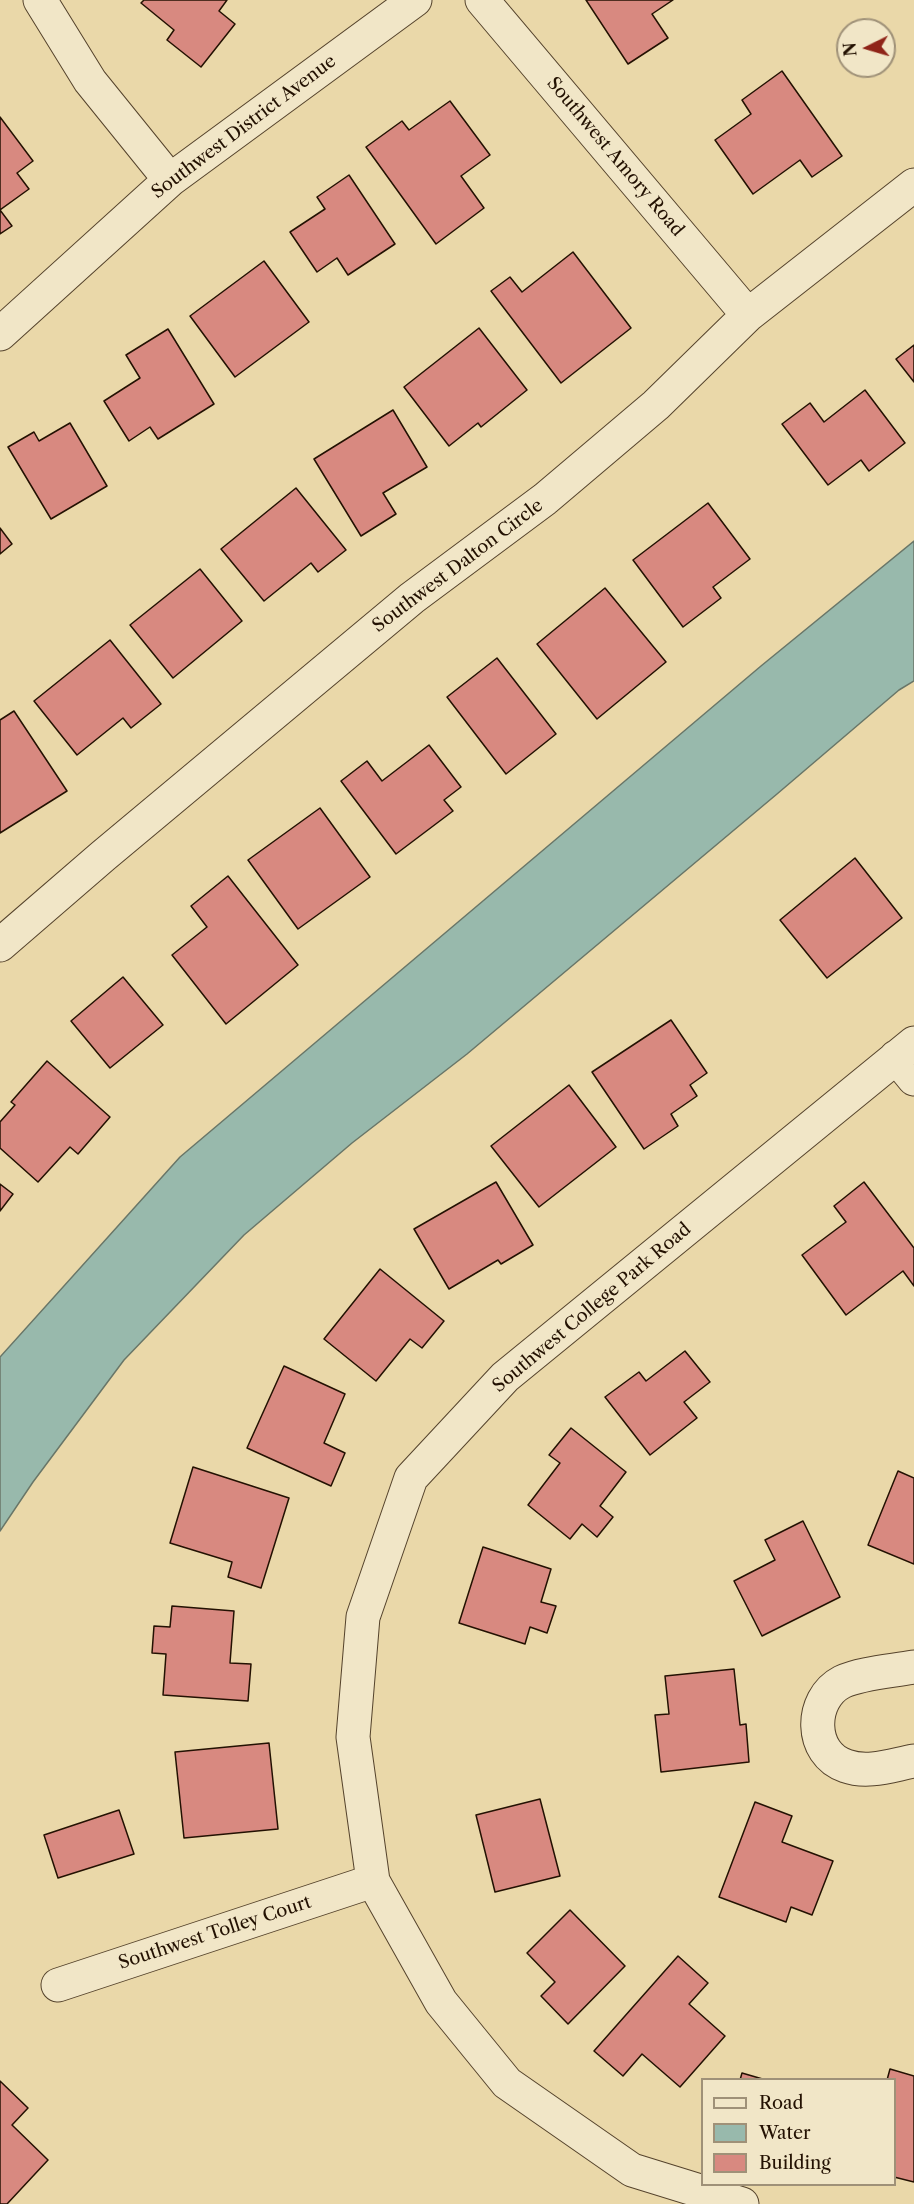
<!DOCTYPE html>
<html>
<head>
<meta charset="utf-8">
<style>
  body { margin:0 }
  #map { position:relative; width:914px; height:2204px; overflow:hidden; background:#ead8a9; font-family:"Libre Caslon Text",serif }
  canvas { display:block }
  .legend { position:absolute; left:701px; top:2078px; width:195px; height:108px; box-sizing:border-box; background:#f1e6c7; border:2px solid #9f9178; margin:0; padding:8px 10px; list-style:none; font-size:18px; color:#231102 }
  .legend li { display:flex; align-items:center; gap:12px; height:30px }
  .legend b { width:30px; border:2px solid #9f9178 }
  .north { position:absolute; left:836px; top:18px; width:60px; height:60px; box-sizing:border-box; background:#f1e6c7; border:2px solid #9f9178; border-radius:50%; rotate:265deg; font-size:16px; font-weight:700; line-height:24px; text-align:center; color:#231102 }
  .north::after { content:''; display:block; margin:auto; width:21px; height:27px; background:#8f2418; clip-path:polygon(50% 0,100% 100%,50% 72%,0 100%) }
</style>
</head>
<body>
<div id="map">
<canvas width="914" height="2204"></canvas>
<ul class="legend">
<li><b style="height:8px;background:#f1e6c7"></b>Road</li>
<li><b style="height:16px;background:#98b9ac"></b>Water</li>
<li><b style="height:16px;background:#d88980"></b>Building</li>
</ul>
<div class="north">N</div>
</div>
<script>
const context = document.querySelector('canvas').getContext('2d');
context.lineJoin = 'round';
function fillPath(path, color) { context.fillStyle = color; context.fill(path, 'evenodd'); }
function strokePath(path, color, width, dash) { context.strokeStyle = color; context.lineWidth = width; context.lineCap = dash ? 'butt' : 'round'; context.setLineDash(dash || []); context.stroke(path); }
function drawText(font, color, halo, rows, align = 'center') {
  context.font = font + ' "Libre Caslon Text",serif'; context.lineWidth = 4.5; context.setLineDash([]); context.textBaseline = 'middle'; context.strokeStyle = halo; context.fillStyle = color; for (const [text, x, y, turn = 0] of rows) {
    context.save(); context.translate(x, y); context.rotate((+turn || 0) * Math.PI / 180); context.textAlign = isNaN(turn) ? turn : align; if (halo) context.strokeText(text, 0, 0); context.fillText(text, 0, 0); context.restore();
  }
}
const water = new Path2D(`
  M914,541V681L899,690L777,794L467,1054L352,1143L244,1235L124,1360L33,1482L0,1531V1357L180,1157L761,666Z`);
fillPath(water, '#98b9ac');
strokePath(water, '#697668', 1.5);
const building = new Path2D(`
  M144,0H227L219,11L235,24L201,67L167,40L174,30L141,3Z
  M586,0H673L652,14L668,38L628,64Z
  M782,71L842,156L812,177L800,160L753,194L715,140L751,114L742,100Z
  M450,101L490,155L461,176L484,208L436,244L366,147L402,121L409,130Z
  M0,117L33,161L17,173L29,189L0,210L12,226L0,234Z
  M349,175L395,244L348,275L337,258L317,272L290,232L325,209L317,197Z
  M573,252L631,328L561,383L491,291L510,277L522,292Z
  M264,261L309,322L235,377L190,316Z
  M479,328L527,390L481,427L478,423L449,446L404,387Z
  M168,329L214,404L158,439L150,427L129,441L104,401L140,378L126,355Z
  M914,345V382L896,359Z
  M865,390L905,443L869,471L861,460L828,485L782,424L810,403L824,422Z
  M393,410L427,467L383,493L396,514L361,536L314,459Z
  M70,423L107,486L51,519L8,447L34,432L39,441Z
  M296,488L346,550L318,572L311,563L264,601L221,549Z
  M708,503L750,559L713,587L721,598L683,627L633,560Z
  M0,528L12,544L0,554Z
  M200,569L242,621L173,678L130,625Z
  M605,588L666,662L597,719L537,644Z
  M110,640L161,704L131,728L123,718L77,755L34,701Z
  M497,658L556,734L506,774L447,697Z
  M14,711L67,791L0,833V720Z
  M429,745L461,787L444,800L453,811L396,854L341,781L367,761L382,781Z
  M320,808L370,877L298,929L248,860Z
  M855,858L902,918L827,978L780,920Z
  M228,876L298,965L226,1024L172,955L207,927L191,906Z
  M123,977L163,1025L110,1068L71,1021Z
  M671,1020L707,1073L690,1085L697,1096L671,1114L678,1126L644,1149L592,1072Z
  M47,1061L110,1117L78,1154L70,1147L38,1182L0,1148V1122L15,1105L11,1102Z
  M569,1085L616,1147L539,1207L491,1146Z
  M496,1182L533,1245L501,1264L498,1260L449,1289L414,1229Z
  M864,1182L914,1248V1286L903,1271L846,1315L802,1255L846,1222L834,1206Z
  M0,1184L13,1194L0,1211Z
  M380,1269L444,1321L422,1348L410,1339L376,1381L324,1339Z
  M685,1351L710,1382L684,1402L697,1418L650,1455L605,1397L639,1372L646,1381Z
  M284,1366L345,1394L324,1443L345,1453L331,1486L247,1448Z
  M571,1428L626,1472L600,1506L613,1517L597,1537L582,1524L570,1539L528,1505L560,1463L549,1455Z
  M193,1467L289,1498L261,1588L228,1577L232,1562L170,1543Z
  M898,1471L914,1478V1564L868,1545Z
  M803,1521L840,1597L762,1636L734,1581L775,1560L765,1540Z
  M483,1547L551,1569L541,1602L556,1606L547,1633L530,1627L525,1644L459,1623Z
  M172,1606L234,1611L230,1663L251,1664L248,1701L163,1695L166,1654L152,1653L154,1626L170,1627Z
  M734,1669L740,1725L746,1724L749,1762L661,1772L655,1715L669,1714L665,1676Z
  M269,1743L278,1829L184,1838L175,1752Z
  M540,1799L560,1876L495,1892L476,1815Z
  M755,1802L792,1816L782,1842L833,1861L812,1915L791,1907L786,1922L719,1897Z
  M119,1810L134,1854L58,1878L44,1835Z
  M570,1910L625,1966L568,2024L541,1996L555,1982L527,1953Z
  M678,1956L708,1983L689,2004L725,2036L680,2087L642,2054L623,2076L594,2051Z
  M890,2069L914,2076V2182L894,2177V2080H887Z
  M742,2073L766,2080H740Z
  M0,2081L28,2108L12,2125L48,2160L7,2204H0Z`);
fillPath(building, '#d88980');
strokePath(building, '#231102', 1.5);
const minor = new Path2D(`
  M40,0L90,81L170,180
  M482,0L748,315
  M0,334L170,180L415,0
  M0,945L103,856L412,598L545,499L656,405L748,315L914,185
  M896,1057L914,1079
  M914,1667C893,1671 861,1673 842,1682C809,1699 809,1754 846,1766C868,1774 892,1765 914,1761
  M58,1985L373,1881
  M742,2204L632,2170L507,2083L441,2002L373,1881L353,1737L363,1617L411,1478L505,1377L914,1043`);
strokePath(minor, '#55432c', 35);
strokePath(minor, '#f1e6c7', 33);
drawText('18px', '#231102', '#f1e6c7', [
  ["Southwest District Avenue",244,127,-37],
  ["Southwest Amory Road",615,157,50],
  ["Southwest Dalton Circle",458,566,-37],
  ["Southwest College Park Road",592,1308,-40],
  ["Southwest Tolley Court",215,1933,-18]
]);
</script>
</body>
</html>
